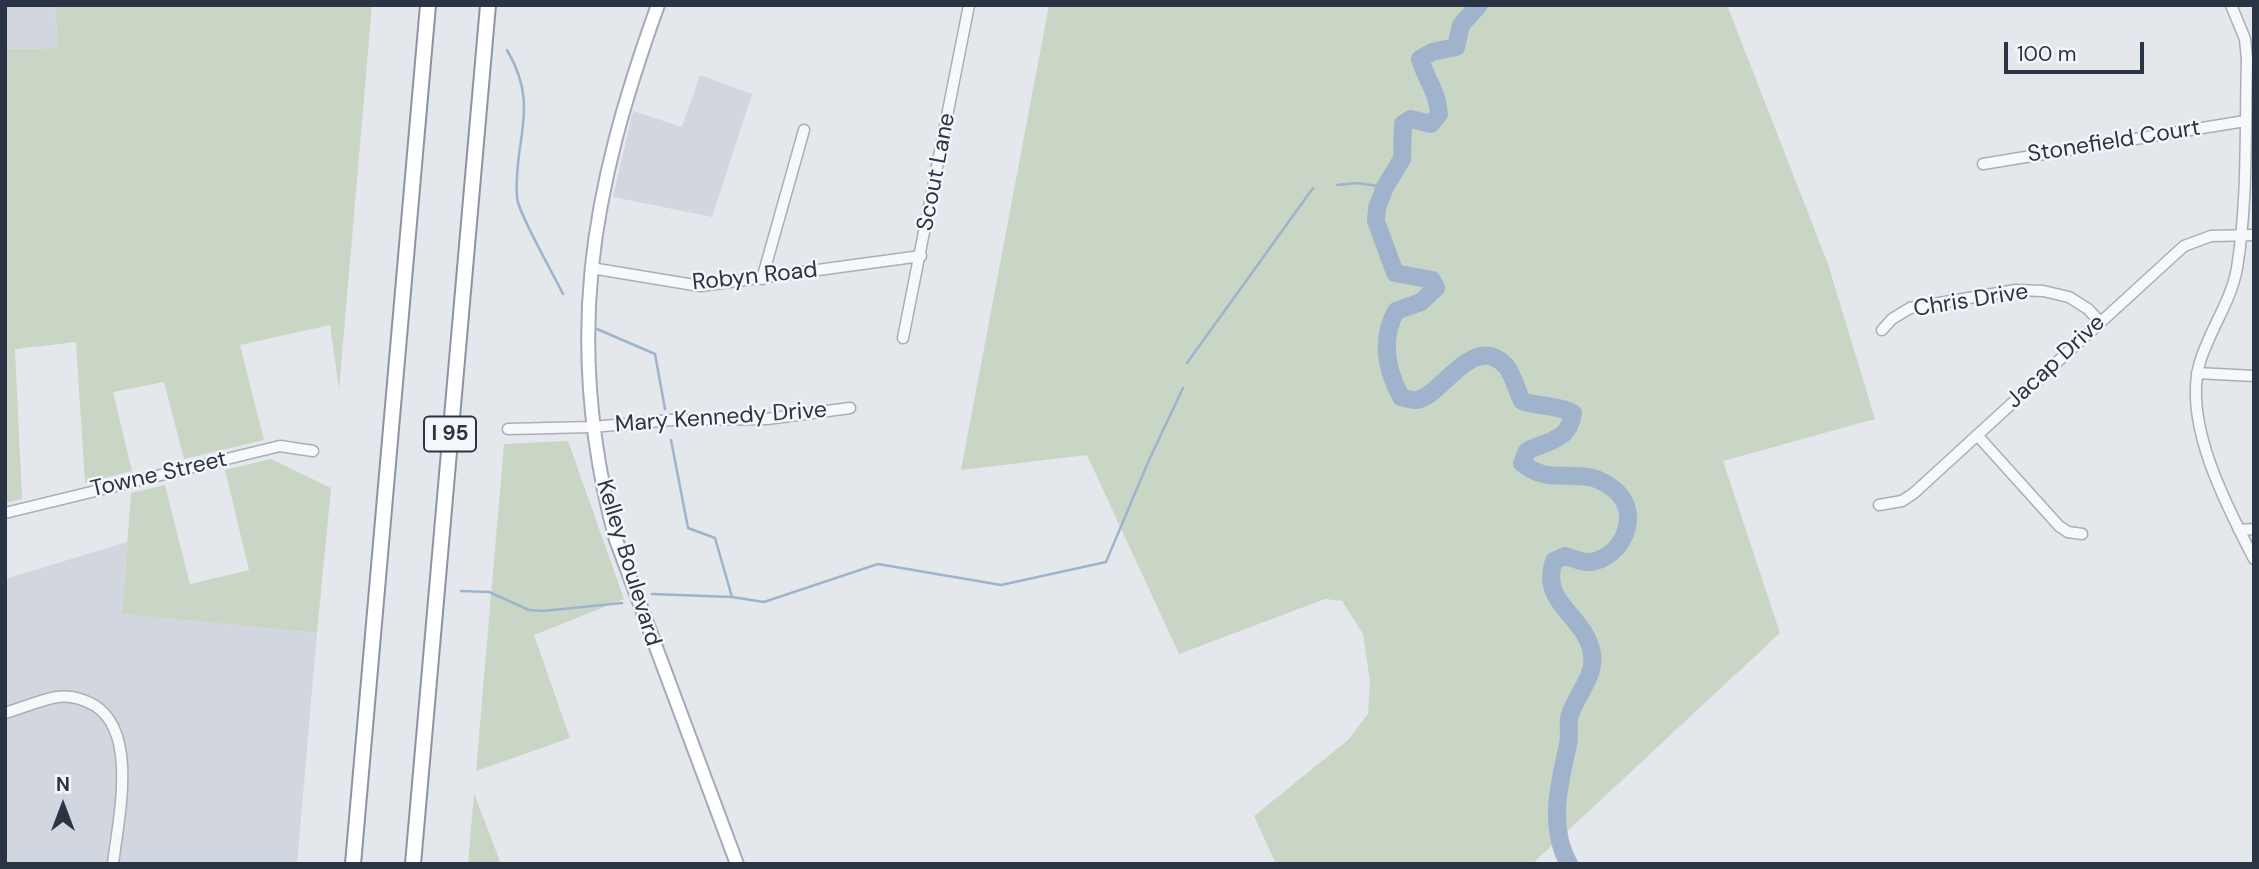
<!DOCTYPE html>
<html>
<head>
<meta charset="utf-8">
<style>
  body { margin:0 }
  #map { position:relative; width:2259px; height:869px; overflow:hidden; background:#e4e7ec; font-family:"DM Sans",sans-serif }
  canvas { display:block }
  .frame { position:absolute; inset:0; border:7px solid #2b3445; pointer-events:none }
  .north { position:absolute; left:28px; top:771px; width:70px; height:70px; -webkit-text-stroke:5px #f4f6f9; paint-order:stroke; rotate:0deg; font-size:19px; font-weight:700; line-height:28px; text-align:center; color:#2b3445 }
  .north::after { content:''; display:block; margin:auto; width:24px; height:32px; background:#2b3445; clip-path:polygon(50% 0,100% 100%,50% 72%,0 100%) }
  .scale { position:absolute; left:2004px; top:42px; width:140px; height:32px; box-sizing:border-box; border:4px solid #2b3445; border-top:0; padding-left:9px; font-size:21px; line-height:24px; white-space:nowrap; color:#2b3445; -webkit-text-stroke:5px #f4f6f9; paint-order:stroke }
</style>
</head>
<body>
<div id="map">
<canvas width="2259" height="869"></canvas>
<div class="frame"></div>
<div class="north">N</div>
<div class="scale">100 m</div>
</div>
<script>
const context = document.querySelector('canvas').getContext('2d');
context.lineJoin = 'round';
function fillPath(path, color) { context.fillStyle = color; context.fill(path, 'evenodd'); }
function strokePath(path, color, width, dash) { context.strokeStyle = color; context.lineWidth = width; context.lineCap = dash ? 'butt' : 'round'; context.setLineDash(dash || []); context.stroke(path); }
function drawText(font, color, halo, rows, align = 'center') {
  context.font = font + ' "DM Sans",sans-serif'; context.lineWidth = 5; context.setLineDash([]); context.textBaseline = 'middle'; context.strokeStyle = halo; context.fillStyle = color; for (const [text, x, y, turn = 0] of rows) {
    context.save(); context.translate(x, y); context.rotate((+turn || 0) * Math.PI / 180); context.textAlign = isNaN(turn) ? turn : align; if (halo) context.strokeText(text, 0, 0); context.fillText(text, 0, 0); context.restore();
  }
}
fillPath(new Path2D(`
  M5,5H55L58,48L5,49Z
  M700,75L752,94L712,217L613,197L633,111L682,127Z
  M127,542L122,614L317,633L297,864H5V579Z`), '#d2d6de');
fillPath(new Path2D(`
  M55,5H372L339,389L330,325L240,345L264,440L184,459L164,382L113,392L132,471L85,483L76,342L15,349L22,499L5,503V49L58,48Z
  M1049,5H1727L1828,264L1875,419L1723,461L1780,633L1532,864H1276L1254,816L1348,740L1368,714L1370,682L1363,634L1342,601L1325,599L1179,654L1087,455L961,470Z
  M568,441L624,599L534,635L570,738L476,771L504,444Z
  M271,459L331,488L317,633L122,614L131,493L165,485L190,584L249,570L225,470Z
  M474,793L501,864H468Z`), '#c9d6c5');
strokePath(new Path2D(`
  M507,50C541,107 513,140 517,197C517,211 555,277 563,294
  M1337,185L1357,183L1385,187
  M597,329L655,354L665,409
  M1187,363L1313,188
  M671,440L688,528L715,538L732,597L764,602L878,564L1001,585L1106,562L1149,460L1183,388
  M461,591L489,592L529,610L543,611L622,603
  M652,594L732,597`), '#9fb4cc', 2.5);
strokePath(new Path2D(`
  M1479,5L1461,25L1456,47L1432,52L1420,59C1426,80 1438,92 1439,114L1431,124L1411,119L1403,124L1402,159L1385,187L1377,208L1376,221L1395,273L1432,280L1436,288L1421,302L1396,311C1380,340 1386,369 1401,397C1406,398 1413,401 1417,400C1442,396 1473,331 1506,366C1513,374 1517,391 1522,401C1540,407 1557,405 1573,413C1569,441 1549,440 1527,451L1522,463C1553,490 1583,460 1617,492C1641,515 1623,557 1591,562C1583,563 1573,558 1565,556L1554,561C1539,604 1586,615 1592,654C1596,677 1574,697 1569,718C1568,727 1570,736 1568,745C1559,784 1548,827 1569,864`), '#9fb4cc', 18);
const minor = new Path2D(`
  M2231,5L2245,39L2247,59C2245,128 2248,200 2237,268C2231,302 2210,329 2200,362C2182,422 2227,507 2254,559
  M1983,164L2245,121
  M591,268L700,286L921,256
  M762,279L804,130
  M1882,330L1892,319L1910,308L2016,290L2043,291L2069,297L2088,309L2100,322
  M903,338L969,5
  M2197,373L2254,376
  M508,429L592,427L672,420L767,419L850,408
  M1977,435L2059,526L2068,532L2082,534
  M1879,505L1902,501L1914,493L2184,246L2211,236L2254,235
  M5,513L280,446L313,451
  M2239,530L2254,529
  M5,713C22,708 40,700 57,697C70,695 83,699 94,705C139,732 118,820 113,864`);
const major = new Path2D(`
  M658,5C590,193 563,344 616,540L737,864`);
const highway = new Path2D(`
  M353,864L428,5
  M413,864L488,5`);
strokePath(minor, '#a9aeb7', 13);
strokePath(major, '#a3abb8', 16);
strokePath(highway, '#8b94a3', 18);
strokePath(minor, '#f7f8fa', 10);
strokePath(major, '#fff', 12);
strokePath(highway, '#fff', 14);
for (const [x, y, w] of [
  [450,434,52]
]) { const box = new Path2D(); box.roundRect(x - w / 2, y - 17.5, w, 35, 5); context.fillStyle = '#f4f6f9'; context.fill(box); strokePath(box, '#2b3445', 2); }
drawText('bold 21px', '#2b3445', null, [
  ["I 95",450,434]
]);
drawText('23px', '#2b3445', '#f4f6f9', [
  ["Stonefield Court",2114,142,-9],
  ["Scout Lane",937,172,-79],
  ["Robyn Road",755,277,-6],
  ["Chris Drive",1971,301,-9],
  ["Jacap Drive",2056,362,-43],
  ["Mary Kennedy Drive",721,418,-4],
  ["Towne Street",159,475,-13],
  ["Kelley Boulevard",628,563,73]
]);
</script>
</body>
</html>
